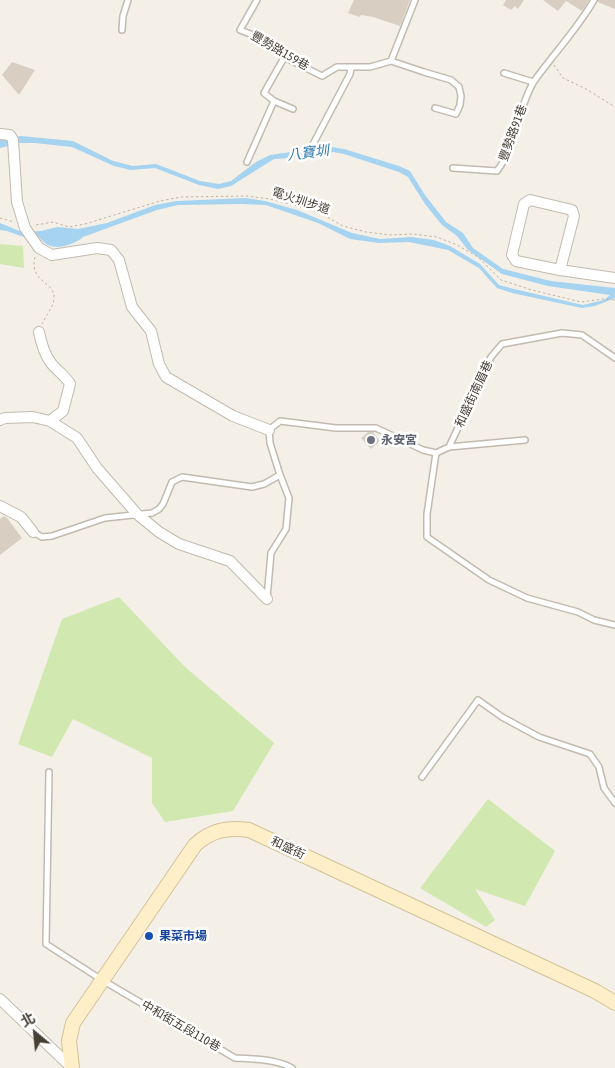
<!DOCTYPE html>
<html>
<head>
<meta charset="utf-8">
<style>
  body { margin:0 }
  #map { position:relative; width:615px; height:1068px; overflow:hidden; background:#f4f0e8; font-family:"Asap Condensed","Noto Sans TC",sans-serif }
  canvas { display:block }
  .north { position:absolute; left:10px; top:1008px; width:50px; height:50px; -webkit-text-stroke:4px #fff; paint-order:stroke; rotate:332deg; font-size:14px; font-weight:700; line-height:20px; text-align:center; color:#474037 }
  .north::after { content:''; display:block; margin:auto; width:18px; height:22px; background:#474037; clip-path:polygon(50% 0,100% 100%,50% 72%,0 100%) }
</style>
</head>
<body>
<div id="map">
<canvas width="615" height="1068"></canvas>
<div class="north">北</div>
</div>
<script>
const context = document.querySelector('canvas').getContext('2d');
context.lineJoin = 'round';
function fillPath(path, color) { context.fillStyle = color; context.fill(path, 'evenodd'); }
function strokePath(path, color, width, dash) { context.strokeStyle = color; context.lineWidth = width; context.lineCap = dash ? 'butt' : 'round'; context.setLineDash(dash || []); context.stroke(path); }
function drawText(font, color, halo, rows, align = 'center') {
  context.font = font + ' "Asap Condensed","Noto Sans TC",sans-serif'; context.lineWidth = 5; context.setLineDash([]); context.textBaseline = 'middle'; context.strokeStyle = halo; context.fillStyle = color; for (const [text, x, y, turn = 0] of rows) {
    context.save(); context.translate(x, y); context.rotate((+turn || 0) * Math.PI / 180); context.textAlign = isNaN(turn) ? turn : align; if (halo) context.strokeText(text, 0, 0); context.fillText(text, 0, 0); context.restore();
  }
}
fillPath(new Path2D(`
  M0,244L23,246L24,268L0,264Z
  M119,597L185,667L274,743L233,811L165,822L152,803V758L73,719L52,757L18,744L62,619Z
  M488,799L555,851L525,906L475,889L495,920L486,927L420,888Z`), '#d1e8b1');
fillPath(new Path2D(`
  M21,136L73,141L113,161L133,166L156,164L200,181L219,184L231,181L256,162L270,155L291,152H318L332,147L344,149L399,166L410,171L425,195L446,222L463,233L473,248L503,269L551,281L615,288V298L595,306L582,308L512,293L497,288L479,268L448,250L409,242L379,243L350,239L318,223L266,205L242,204L178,205L157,210L83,237C75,244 59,250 48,245C45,244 41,239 39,237H24L7,231L0,230V223L22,232L41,231L57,227L78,229L107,223L155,205L177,201L246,198L265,201L297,210L352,233L380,239L411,237L434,240L450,246L480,264L499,285L514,289L583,305L604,300L610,295L548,286L502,274L468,250L457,236L442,225L425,204L408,177L399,172L344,154L333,152L319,156L274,159L231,186L218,189L199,185L155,168L131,170L114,166L72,147L35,143H20L0,148V140L4,138Z`), '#a5d3f0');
fillPath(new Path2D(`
  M354,0H410L400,26L373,17L361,15L360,17L348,13Z
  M506,0H524L518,9L515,6L511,10L503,5Z
  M543,0H589L582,11L566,1L558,11Z
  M598,0H615V9L598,2Z
  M12,62L35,70L19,95L2,75Z
  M368,432H373L380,441L371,449L361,438Z
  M4,516L7,518L22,538L0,555V519Z`), '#d8cec1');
const service = new Path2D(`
  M257,0L240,30L253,35L274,48L290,60L322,76L337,67H370L391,61L424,72L451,80L459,87L461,96L460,105L456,114L435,108
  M122,30L123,16L128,0
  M285,56L264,93L274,101L293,109
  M391,61L415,0
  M504,73L533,82
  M310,150L350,74L351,68
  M247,162L274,101
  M453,168L497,171C516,146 517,111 533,83C538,75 545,67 551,59C566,40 582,21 594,0
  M449,447L525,440
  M436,453L427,514V537L489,580L527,598L578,612L594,620L615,625
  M33,532L42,537L52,536L105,518L152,513L159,509L163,504L172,482L182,477L252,487L264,484L280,475L270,443L269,430L280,421L336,428H376L423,450L436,453L449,447L491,357L502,344L562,333L582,335L615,358
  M267,598L271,553L286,529L289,498L280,475
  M49,772L46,944L102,980L235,1058C254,1059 276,1059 292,1068
  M422,777L478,700L502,717L539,737L590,754L599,767L604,788L615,803`);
const minor = new Path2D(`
  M0,134L10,135L13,140L17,202L25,228L39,248L52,255L97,248L111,250L119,260L132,307L151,331L159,364L166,377L233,416L269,430
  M560,270L574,216L572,210L530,200L524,204L512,255L516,261L560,270L615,278
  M39,332C41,342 44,354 51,363C57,371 65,375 70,384L63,411L50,421
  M0,420L5,418L33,417L50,421L77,438L97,468L137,514L159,532L179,544L230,561L267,599
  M0,506L21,517L33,532
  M0,999L71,1067`);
const secondary = new Path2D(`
  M72,1068L69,1041L73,1023L195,845C211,830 228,827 249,830L595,991L615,1003`);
strokePath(service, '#c2baae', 8);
strokePath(minor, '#c2baae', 12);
strokePath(secondary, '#d3c299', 16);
strokePath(new Path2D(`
  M554,65L563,78L586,89L615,107
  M0,218L14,222
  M36,225L53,222L69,227L85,224L160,201L181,197L247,196L270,199L294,205L320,213L343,226L366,232L391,235L412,234L437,237L457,245L478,257L501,280L532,290L581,302L603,299L615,300
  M35,257C28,286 63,281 52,306C49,312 45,318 42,324`), '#c1b39c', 1, [2.5, 2.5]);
strokePath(service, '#fff', 5);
strokePath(minor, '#fff', 10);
strokePath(secondary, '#feefc8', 14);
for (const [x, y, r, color] of [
  [371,440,5,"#6b7280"],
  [149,936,5,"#1a4fb4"]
]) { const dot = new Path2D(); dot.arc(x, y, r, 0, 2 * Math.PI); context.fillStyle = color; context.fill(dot); strokePath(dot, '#fff', 2); }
drawText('12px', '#474037', '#fff', [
  ["豐勢路159巷",280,51,30],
  ["豐勢路91巷",513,133,-70],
  ["電火圳步道",301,201,18],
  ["和盛街南眉巷",474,394,-65],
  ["和盛街",288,848,25],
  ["中和街五段110巷",181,1026,30]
]);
drawText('bold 12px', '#5b616d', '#fff', [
  ["永安宮",381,440]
], 'left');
drawText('bold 12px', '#164399', '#fff', [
  ["果菜市場",159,936]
], 'left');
drawText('italic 14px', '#2e7aab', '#fff', [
  ["八寶圳",308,153,-7]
]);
</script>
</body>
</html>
